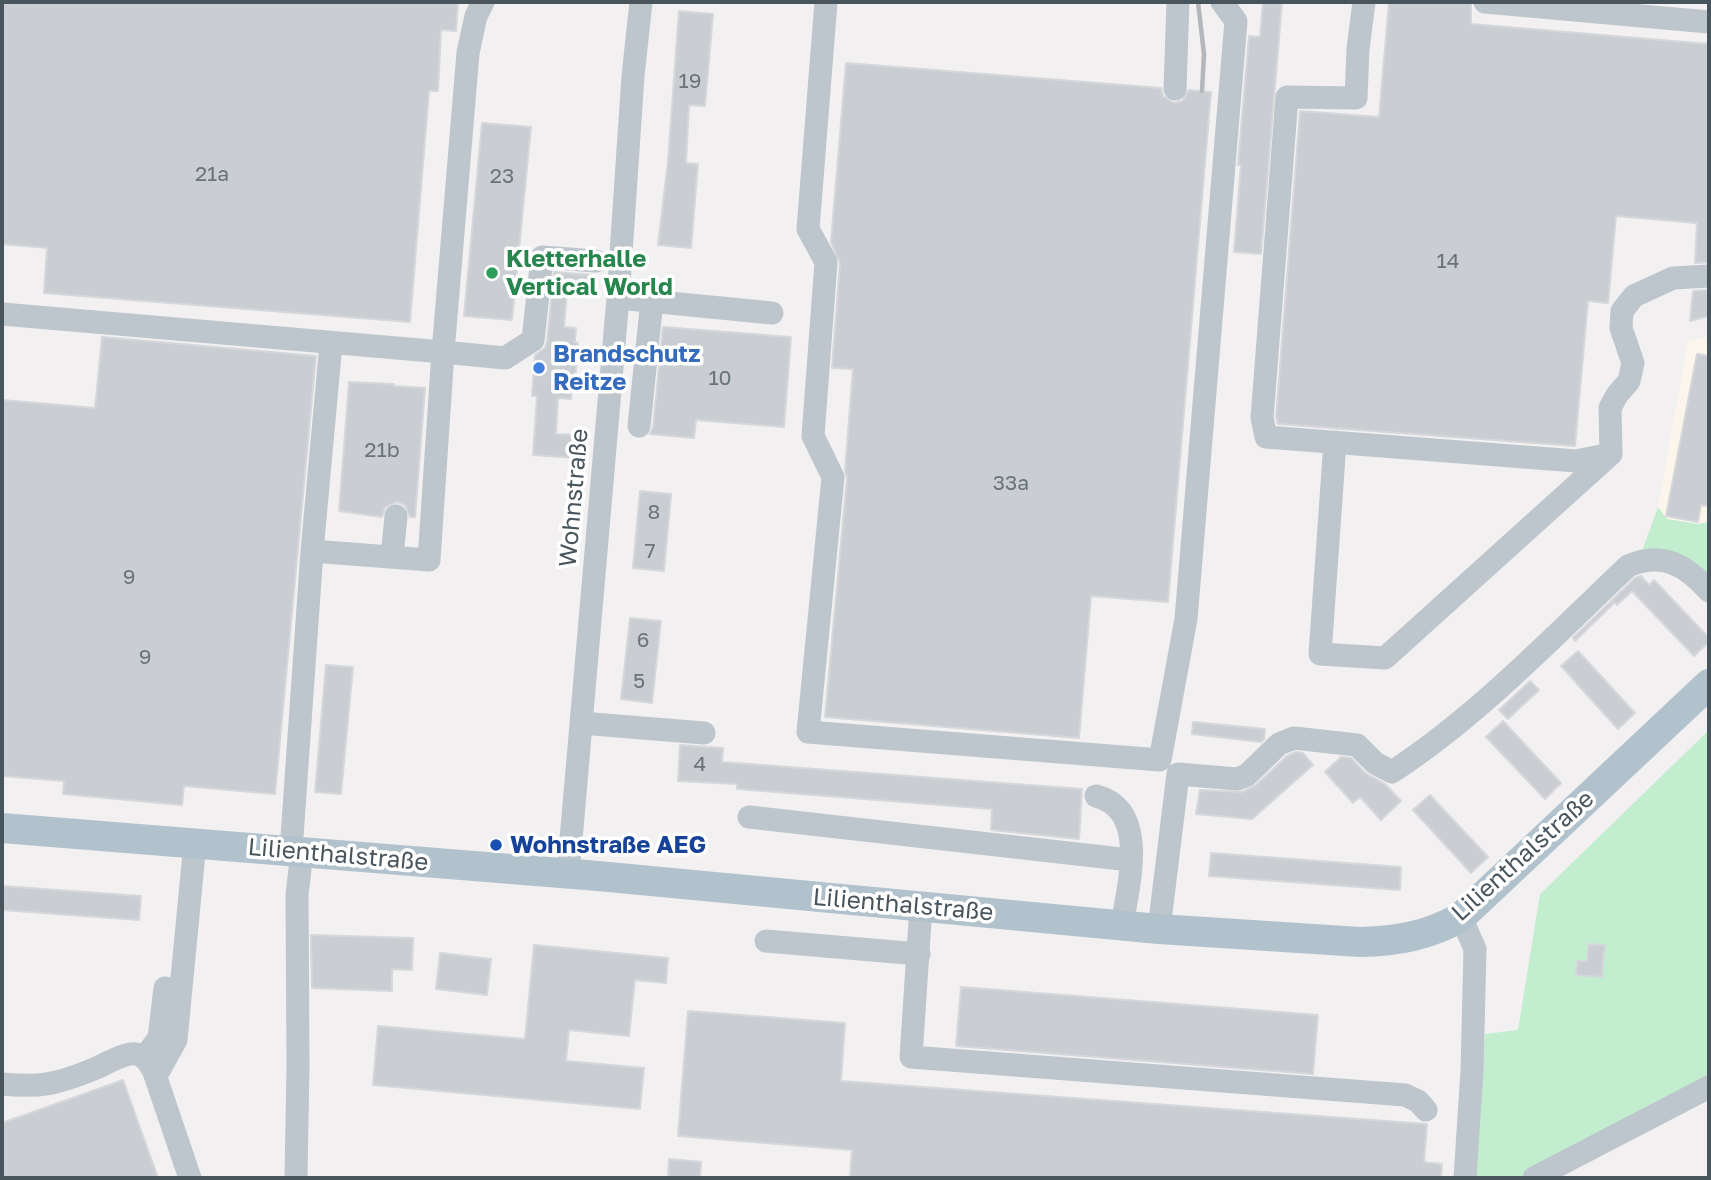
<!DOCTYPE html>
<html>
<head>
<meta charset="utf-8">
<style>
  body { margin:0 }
  #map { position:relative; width:1711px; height:1180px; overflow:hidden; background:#f2f0f1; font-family:"Golos Text",sans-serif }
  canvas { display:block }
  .frame { position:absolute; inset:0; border:4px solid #49555d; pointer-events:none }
</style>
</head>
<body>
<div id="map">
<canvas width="1711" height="1180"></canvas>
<div class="frame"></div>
</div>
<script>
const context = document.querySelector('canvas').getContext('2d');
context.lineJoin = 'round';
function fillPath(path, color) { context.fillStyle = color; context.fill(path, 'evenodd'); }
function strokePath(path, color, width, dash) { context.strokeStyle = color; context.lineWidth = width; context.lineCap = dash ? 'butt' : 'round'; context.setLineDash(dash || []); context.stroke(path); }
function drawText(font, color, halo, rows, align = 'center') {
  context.font = font + ' "Golos Text",sans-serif'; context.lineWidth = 7; context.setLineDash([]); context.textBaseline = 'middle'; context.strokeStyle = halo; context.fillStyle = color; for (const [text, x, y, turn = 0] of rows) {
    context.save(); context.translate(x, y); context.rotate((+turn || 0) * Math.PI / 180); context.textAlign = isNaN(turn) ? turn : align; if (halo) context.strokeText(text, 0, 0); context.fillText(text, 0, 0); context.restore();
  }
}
fillPath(new Path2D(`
  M1709,337V522L1698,524L1666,519L1658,507L1688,341Z`), '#fbf5ec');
fillPath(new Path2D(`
  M1658,507L1667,519L1698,524L1709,522V582L1642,551Z
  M1709,730V1084L1527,1178H1473L1485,1034L1518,1030L1540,894Z`), '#c2edce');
const building = new Path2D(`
  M2,2H458L456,31L441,30L438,91H429L410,322L44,293L47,248L2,244Z
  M1263,2H1282L1261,254L1234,252L1241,165H1238L1249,36L1260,37Z
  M1389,2H1471V24L1709,44V262L1695,263L1697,223L1616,216L1608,303L1588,301L1575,446L1278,424L1276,417L1300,111L1379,117Z
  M679,11L713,14L705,106L689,105L686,163L698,164L691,248L658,245L668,161Z
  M846,63L1161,88L1163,96L1174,103L1182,101L1189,90L1211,92L1168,602L1091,596L1079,738L825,717L847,478L845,470L853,369L832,368L840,263L831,242Z
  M482,123L531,127L512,320L464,316Z
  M554,272L592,275L591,291L567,290L564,327L576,328L575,342L578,343L575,383H572L571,399L558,398L556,434L578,435L576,458L533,455L537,396H532L535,355L545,348L547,342Z
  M1709,290V316L1690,321L1693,291Z
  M663,327L791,337L784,427L696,420L694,438L650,434L653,427Z
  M102,337L316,356L275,794L184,786L182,805L63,794L64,781L2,776V400L95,408Z
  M1697,354L1709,356V506L1701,505L1698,522L1666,516Z
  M349,382L394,384V386L425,388L415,517H410L405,505L397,502L385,507L382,517L339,511Z
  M640,491L671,494L664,571L633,568Z
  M1641,576L1649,585L1654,580L1709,638V642L1694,656L1632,591L1617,605L1615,602L1575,641L1573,638L1635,578Z
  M630,618L661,621L652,703L621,699Z
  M1578,651L1635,713L1618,729L1561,666Z
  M326,665L353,667L341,794L315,792Z
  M1530,681L1539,690L1508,719L1499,710Z
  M1503,721L1561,783L1545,799L1486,737Z
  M1193,722L1265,729L1264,739L1261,742L1192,734Z
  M680,745L723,748L722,762L1082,789L1079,839L991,830L992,809L737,789V784L678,781Z
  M1296,752L1303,753L1313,765L1252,819L1196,814L1200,790L1242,792L1256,785L1287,756Z
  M1341,757L1351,758L1365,773L1385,784L1401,801L1381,820L1360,797L1353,803L1325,772Z
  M1430,795L1488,857L1471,873L1413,810Z
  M1211,853L1401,867L1400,890L1209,876Z
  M2,886L141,896L139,920L2,910Z
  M311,935L413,938L412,970L392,969V991L312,988Z
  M1588,944L1605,945L1602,977L1576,975L1577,961H1587Z
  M534,945L668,958L666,983L635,980L629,1036L569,1030L566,1061L644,1068L640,1109L373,1085L378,1026L525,1039Z
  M440,953L491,959L487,995L436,989Z
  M961,987L1318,1015L1313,1074L956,1046Z
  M688,1011L845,1023L841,1081L1427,1124L1424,1162L1442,1164L1441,1178H850L852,1150L678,1136Z
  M123,1080L158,1178H2V1123Z
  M669,1159L701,1162L700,1178H668Z`);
fillPath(building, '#caced2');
strokePath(building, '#d5d7db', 2);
strokePath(new Path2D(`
  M826,2L808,229L826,262L813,436L833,477L808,732L1160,760L1186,619L1236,21L1222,2
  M1364,2L1358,49L1356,98L1287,97L1262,418L1266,437L1576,461L1611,454L1610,408L1617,395L1629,381L1633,363L1621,328L1622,311L1634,296L1673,278L1709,276
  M1485,2L1709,22
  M1175,89L1178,2
  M618,298L772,313
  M2,314L443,352L468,53L476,16L483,2
  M639,426L652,300
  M1335,442L1320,654L1385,658L1611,454
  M312,551L429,560L443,352L505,358L533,340L542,257L596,261
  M392,557L396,516
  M581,723L704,733
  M1096,796C1150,810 1128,886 1122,925
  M749,817L1130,860
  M291,851L312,551L331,344
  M568,874L618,298L633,76L641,2
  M921,906L911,1057L1405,1095L1418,1101L1426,1110
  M1461,917L1475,949L1472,1071L1465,1178
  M1159,929L1178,774L1237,779L1247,775L1279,744L1294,738L1357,745L1375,763L1392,772C1479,715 1552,638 1628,566C1662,551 1686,565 1709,591
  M766,941L919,954
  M144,1058L159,1038L165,988
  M156,1076L176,1040L195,843
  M2,1084C40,1088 58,1084 94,1069C104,1065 118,1056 130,1054C143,1052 149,1062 154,1072L190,1178
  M296,1178L298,1066L297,895L302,851
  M1534,1178L1709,1087`), '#bdc6cc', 23);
strokePath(new Path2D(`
  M2,828L598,876L1159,929L1360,942C1397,941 1428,936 1461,917L1709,684`), '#b2c2cd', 30);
strokePath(new Path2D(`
  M1198,2L1204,54L1202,91`), '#b3b6ba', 4.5);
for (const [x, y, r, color] of [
  [492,273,7,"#2e9e5b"],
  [539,368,7,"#3f7fe0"],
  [496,845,7,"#1a4fb4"]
]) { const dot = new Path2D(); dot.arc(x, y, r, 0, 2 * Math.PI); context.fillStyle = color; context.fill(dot); strokePath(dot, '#fff', 2.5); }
drawText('21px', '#69737a', null, [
  ["19",690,81],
  ["21a",212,174],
  ["23",502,176],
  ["14",1448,261],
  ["10",720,378],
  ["21b",382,450],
  ["33a",1011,483],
  ["8",654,512],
  ["7",650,551],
  ["9",129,577],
  ["6",643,640],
  ["9",145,657],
  ["5",639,681],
  ["4",700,764]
]);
drawText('bold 24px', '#27864d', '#fff', [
  ["Kletterhalle",506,259],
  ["Vertical World",506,287]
], 'left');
drawText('bold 24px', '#366cbe', '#fff', [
  ["Brandschutz",553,354],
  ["Reitze",553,382]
], 'left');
drawText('24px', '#49555d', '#fff', [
  ["Wohnstraße",574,498,-85],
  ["Lilienthalstraße",338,855,5],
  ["Lilienthalstraße",1523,856,-42],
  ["Lilienthalstraße",903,905,5]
]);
drawText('bold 24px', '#164399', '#fff', [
  ["Wohnstraße AEG",510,845]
], 'left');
</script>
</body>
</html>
